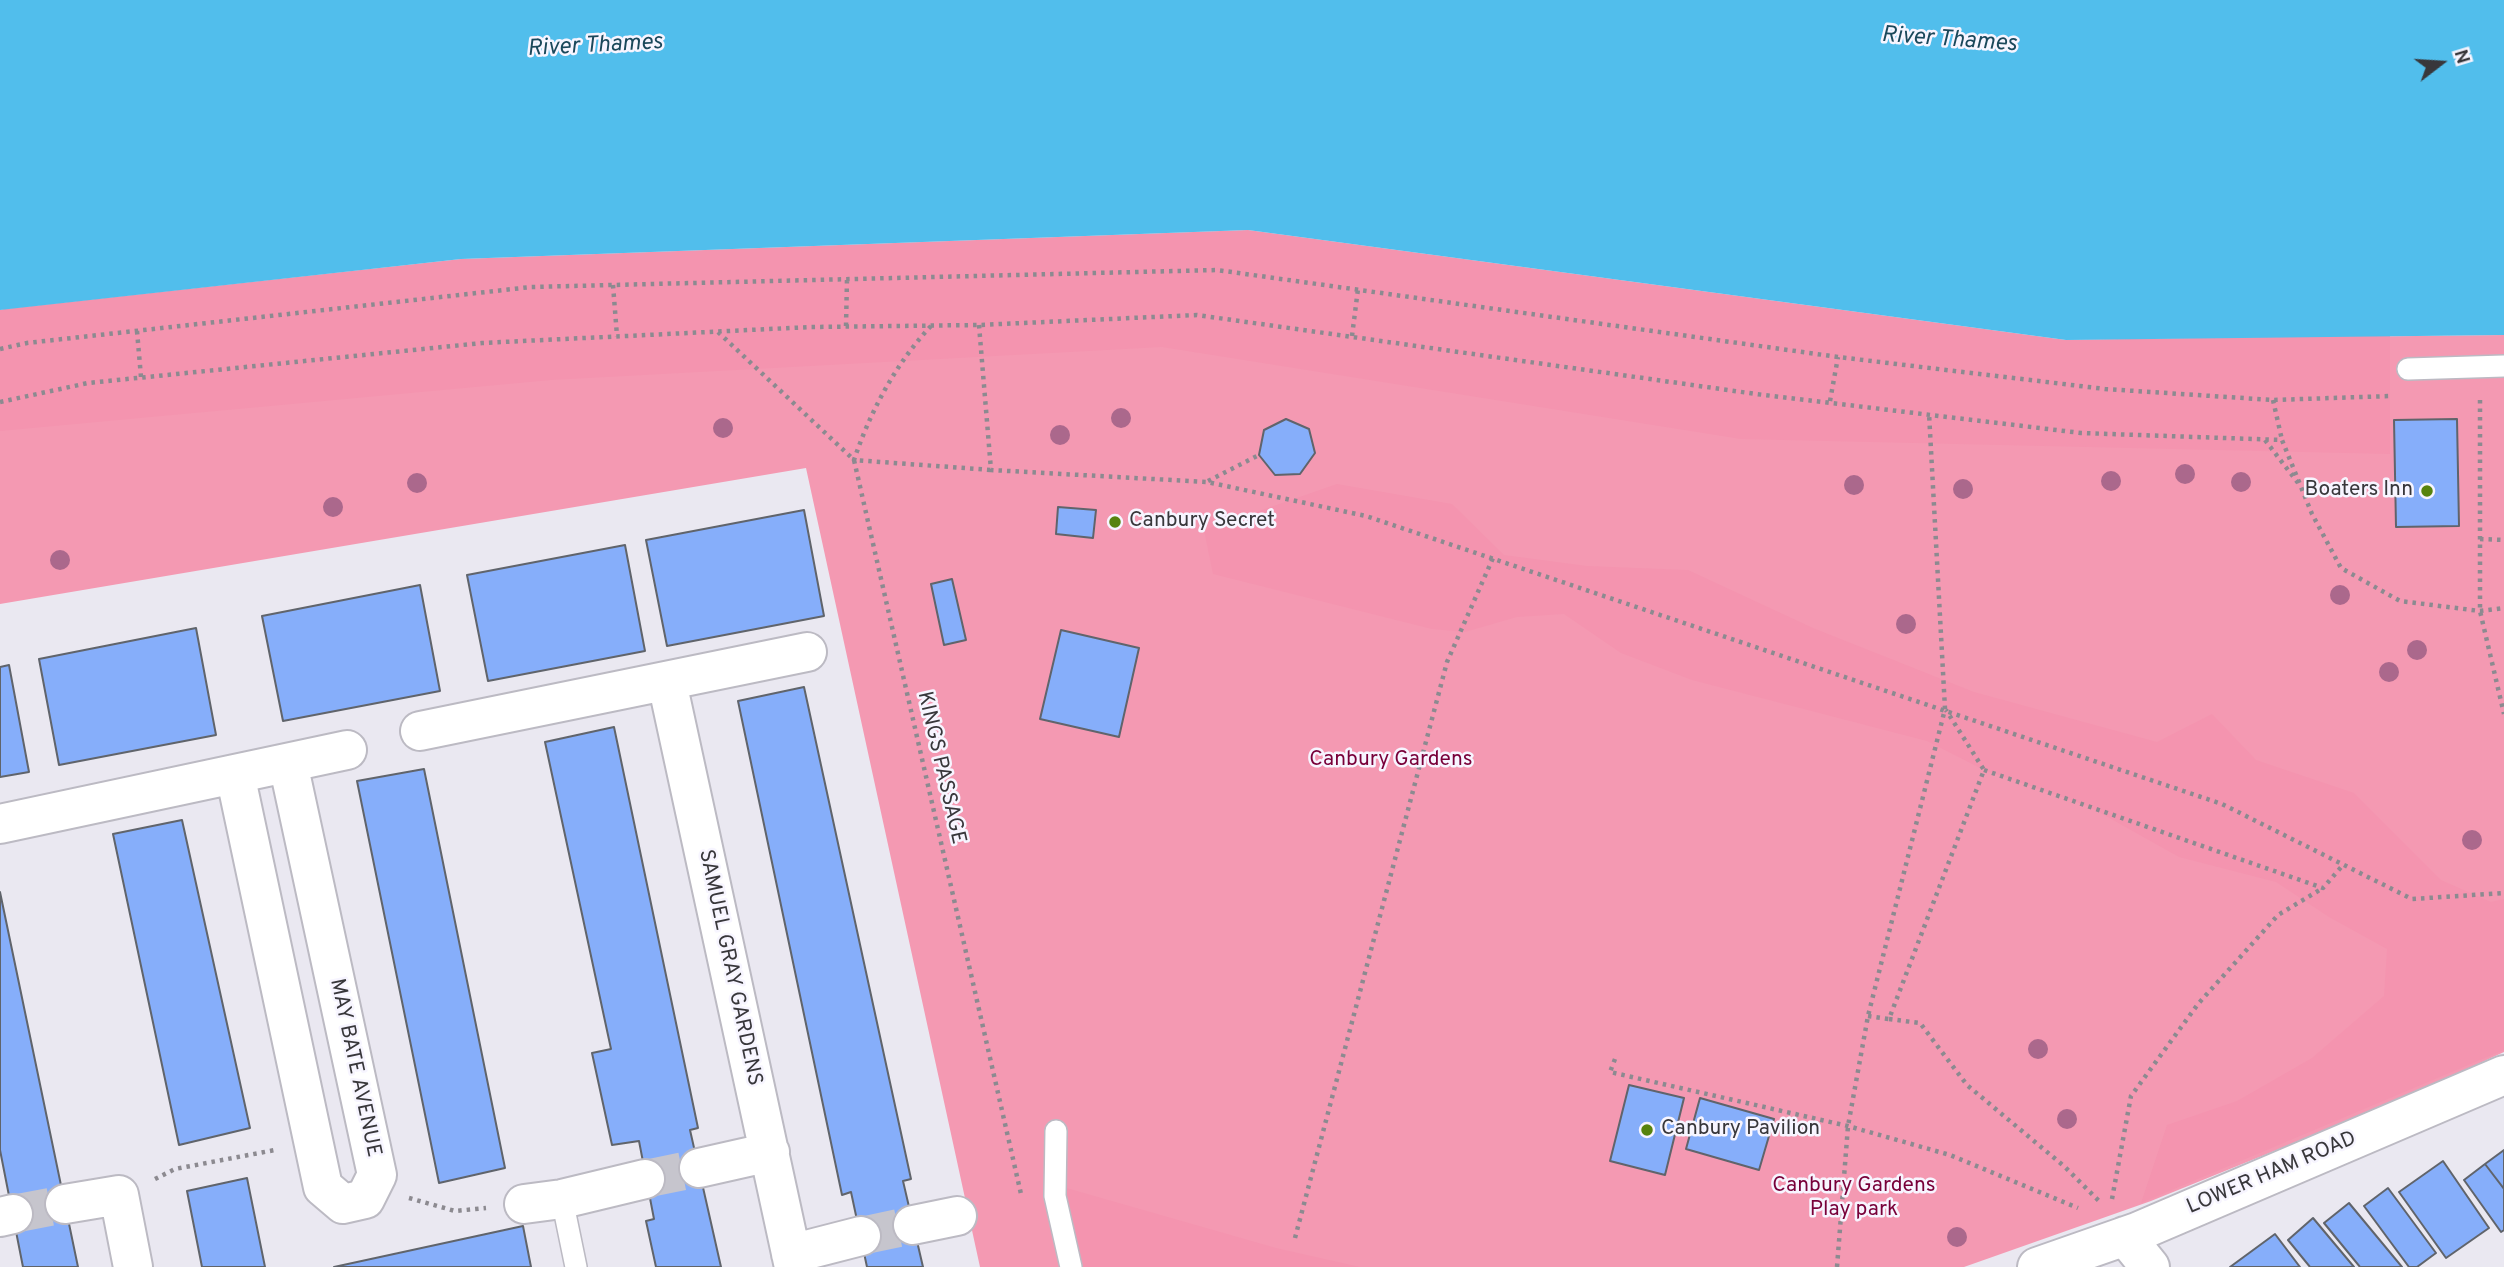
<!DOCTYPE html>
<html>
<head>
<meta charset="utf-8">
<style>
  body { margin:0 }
  #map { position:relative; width:2504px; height:1267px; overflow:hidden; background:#eae8f1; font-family:Overpass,sans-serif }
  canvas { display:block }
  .north { position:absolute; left:2406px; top:28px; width:70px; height:70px; -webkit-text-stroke:5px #f7f5ff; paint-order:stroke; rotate:73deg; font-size:19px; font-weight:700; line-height:28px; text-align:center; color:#38373b }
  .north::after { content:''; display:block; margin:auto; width:24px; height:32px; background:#38373b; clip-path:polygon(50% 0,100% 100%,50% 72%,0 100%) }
</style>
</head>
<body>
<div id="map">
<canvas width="2504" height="1267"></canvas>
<div class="north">N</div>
</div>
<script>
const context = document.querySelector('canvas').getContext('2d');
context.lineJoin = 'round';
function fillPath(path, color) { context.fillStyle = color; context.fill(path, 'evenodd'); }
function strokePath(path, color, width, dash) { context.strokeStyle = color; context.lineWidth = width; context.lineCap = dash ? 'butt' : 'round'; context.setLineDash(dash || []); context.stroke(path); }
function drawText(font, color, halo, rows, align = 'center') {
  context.font = font + ' Overpass,sans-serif'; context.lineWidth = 5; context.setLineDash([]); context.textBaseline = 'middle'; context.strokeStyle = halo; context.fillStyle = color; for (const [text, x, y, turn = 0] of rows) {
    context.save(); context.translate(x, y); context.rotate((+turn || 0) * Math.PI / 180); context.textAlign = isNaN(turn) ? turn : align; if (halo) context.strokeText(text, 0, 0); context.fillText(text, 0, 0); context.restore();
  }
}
fillPath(new Path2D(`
  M0,310L2066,340L2504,335V1052L2395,1102L2151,1201L1964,1267H980L806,468L0,604Z`), '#f499b2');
fillPath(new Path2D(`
  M1248,230L2066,340L2390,335V454L1741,439L1162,347L551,380L0,431V310L4,309L461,259Z
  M1337,484L1452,504L1504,555L1587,566L1688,570L1813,628L1974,692L2157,742L2212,714L2256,760L2354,793L2441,880L2491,902L2504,899V1050L2141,1203L2167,1125L2237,1101L2312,1058L2384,996L2387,949L2329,917L2276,882L2179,857L2088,806L1984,770L1927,741L1692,680L1621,653L1564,614L1517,617L1465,632L1432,629L1213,574L1204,530Z
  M1063,1187L1276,1248L1360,1267H1073Z`), '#f494af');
fillPath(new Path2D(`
  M0,0H2504V335L2066,340L1248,230L461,259L0,310Z`), '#51beec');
const building = new Path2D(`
  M1286,419L1309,429L1315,453L1300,474L1275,475L1259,455L1264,430Z
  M2457,419L2459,526L2396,527L2394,420Z
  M1058,507L1096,510L1093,538L1056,534Z
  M804,510L824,616L667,646L646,540Z
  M625,545L645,651L488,681L467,575Z
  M952,579L966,640L944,645L931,584Z
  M420,585L440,691L283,721L262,616Z
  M196,628L216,735L59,765L39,659Z
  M1061,630L1139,648L1119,737L1040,719Z
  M9,665L29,772L0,777V667Z
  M804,687L911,1179L903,1181L923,1267H867L851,1192L842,1195L738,701Z
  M614,727L698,1128L690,1130L721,1267H656L646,1221L654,1219L639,1141L612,1145L592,1053L611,1049L545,742Z
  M424,769L505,1168L439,1183L357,781Z
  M182,820L250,1128L179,1145L113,834Z
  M0,892L78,1267H23L0,1150Z
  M1629,1085L1684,1098L1665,1175L1610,1161Z
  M1700,1098L1774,1119L1759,1170L1686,1149Z
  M2504,1150V1189L2485,1164Z
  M2443,1161L2489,1228L2446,1258L2399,1192Z
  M2485,1164L2504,1189V1230L2501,1232L2464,1180Z
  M247,1178L265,1267H202L187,1191Z
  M2388,1188L2436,1253L2417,1267H2409L2364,1206Z
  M2349,1203L2402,1267H2360L2324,1223Z
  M2313,1218L2354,1267H2310L2288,1240Z
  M523,1226L531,1267H334Z
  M2275,1234L2300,1267H2230Z`);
fillPath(building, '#86aefa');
strokePath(building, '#60646b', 2);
strokePath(new Path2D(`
  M645,1179L699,1168
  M13,1214L65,1204
  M861,1236L913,1225`), '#c6c5cd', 38, [38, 19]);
const lane = new Path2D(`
  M2408,369L2504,366
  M1056,1131L1055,1196L1071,1267
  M562,1199L576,1267`);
const street = new Path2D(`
  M667,682L794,1267
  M420,731L807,652
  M235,774L323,1187L343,1204L365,1199L377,1175L288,763
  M0,824L347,750
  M699,1168L770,1152
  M65,1204L119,1195L133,1267
  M524,1204L562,1199L645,1179
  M0,1217L13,1214
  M913,1225L957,1216
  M2125,1236L2150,1267
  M791,1254L861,1236
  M2037,1267L2137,1232L2504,1075`);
strokePath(lane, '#bcbac3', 24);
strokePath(street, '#bcbac3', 42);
strokePath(new Path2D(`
  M613,285L617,336
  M979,325L991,470L1207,482L1366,516L2222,804L2412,899L2504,893
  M846,326L847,279
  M931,326C896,363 870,412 854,460L991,470
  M137,331L141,377
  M718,332L854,460L1021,1194
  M1352,336L1358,289
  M0,349L27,343L531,287L1217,270L1838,357L2105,389L2273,400L2391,396
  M2273,400L2282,440
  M2480,400V611L2504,714
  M1830,401L1838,357
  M0,402L88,383L482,343L811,327L979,325L1197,315L1756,394L2081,433L2282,440L2312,514L2341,568L2400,601L2480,611L2504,608
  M2265,440L2298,483
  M1208,481L1259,455
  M2480,539L2504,540
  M1984,770L2323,888L2343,865
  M1868,1016L1889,1019L1984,770L1946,710
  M1889,1019L1920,1023L1967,1085L2065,1167L2101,1203
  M1615,1059L1610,1072L1848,1126L1950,1155L2078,1208
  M155,1179L175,1169L275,1150
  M409,1198L455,1211L486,1208
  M2112,1199L2131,1096L2198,1004L2278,915L2323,888
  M1295,1238L1447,662L1493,558
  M1837,1267L1848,1126L1868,1016L1945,709L1929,413`), '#8c8a90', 4.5, [3.5, 5]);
strokePath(lane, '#fff', 21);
strokePath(street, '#fff', 38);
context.fillStyle = '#ab688c';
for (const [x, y] of [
  [1121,418],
  [723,428],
  [1060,435],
  [2185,474],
  [2111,481],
  [2241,482],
  [417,483],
  [1854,485],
  [1963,489],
  [333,507],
  [60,560],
  [2340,595],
  [1906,624],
  [2417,650],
  [2389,672],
  [2472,840],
  [2038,1049],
  [2067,1119],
  [1957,1237]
]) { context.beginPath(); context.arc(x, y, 10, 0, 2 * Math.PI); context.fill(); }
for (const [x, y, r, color] of [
  [2427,491,7,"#57830e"],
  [1115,522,7,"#57830e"],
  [1647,1130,7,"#57830e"]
]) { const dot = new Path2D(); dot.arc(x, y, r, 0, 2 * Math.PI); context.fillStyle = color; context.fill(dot); strokePath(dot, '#f7f5ff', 2.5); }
drawText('21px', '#38373b', '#f7f5ff', [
  ["Boaters Inn",2413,491,"right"],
  ["Canbury Secret",1129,522],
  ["Canbury Pavilion",1661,1130]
], 'left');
drawText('21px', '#780039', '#f7f5ff', [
  ["Canbury Gardens",1391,761],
  ["Canbury Gardens",1854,1187],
  ["Play park",1854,1211]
]);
drawText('21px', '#38373b', '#f7f5ff', [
  ["KINGS PASSAGE",940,768,77],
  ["SAMUEL GRAY GARDENS",729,968,78],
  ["MAY BATE AVENUE",354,1068,78],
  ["LOWER HAM ROAD",2272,1174,-23]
]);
drawText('italic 23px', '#1a485b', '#f7f5ff', [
  ["River Thames",1949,41,4],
  ["River Thames",595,47,-3]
]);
</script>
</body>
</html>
